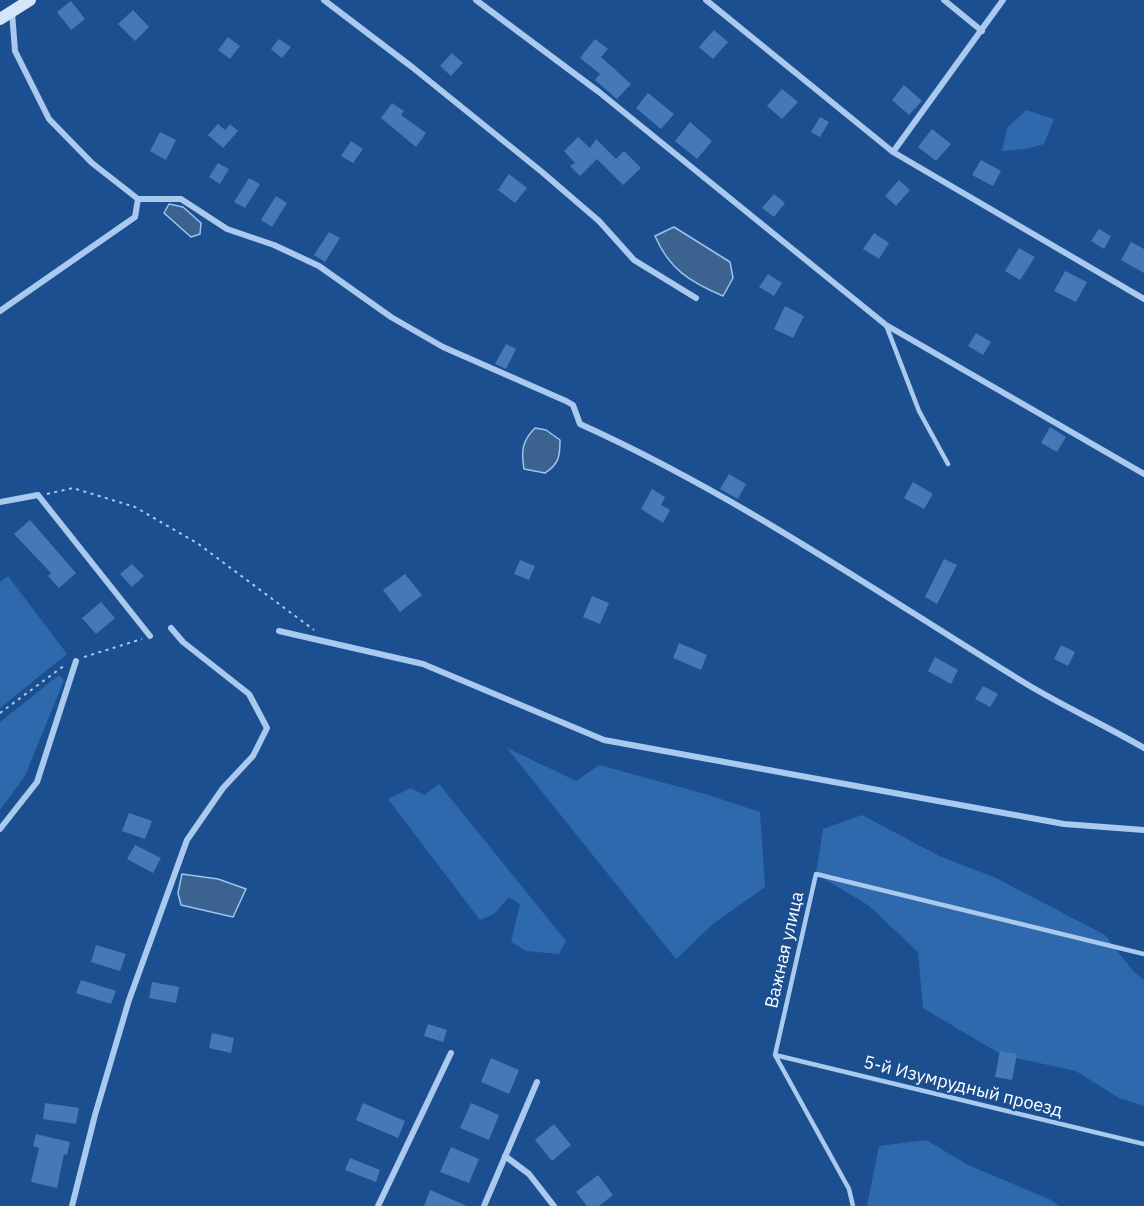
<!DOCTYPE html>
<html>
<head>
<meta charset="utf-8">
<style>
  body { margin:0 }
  canvas { display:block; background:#1b4f8f }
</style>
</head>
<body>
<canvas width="1144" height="1206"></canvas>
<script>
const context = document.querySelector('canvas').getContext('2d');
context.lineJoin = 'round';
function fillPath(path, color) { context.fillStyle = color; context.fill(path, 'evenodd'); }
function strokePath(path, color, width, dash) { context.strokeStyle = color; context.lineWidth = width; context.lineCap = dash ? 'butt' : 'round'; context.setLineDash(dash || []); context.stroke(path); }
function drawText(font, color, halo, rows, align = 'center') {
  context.font = font + ' "IBM Plex Sans",sans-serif'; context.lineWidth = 4.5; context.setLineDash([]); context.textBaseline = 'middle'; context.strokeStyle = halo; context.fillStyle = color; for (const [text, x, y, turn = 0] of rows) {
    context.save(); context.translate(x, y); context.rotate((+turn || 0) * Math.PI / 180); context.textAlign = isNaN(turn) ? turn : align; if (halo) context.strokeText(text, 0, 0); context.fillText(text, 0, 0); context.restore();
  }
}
fillPath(new Path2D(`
  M1026,110L1054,119L1044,144L1026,149L1002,151L1007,128Z
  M8,576L67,654L0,708V582Z
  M59,675L64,680L25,776L0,810V722Z
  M507,748L576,781L599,765L705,794L760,812L765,887L713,924L676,959Z
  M439,784L566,941L559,954L526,951L511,942L520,904L509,897L494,914L480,920L388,799L411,788L424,795Z
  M862,815L939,856L996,878L1105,935L1133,971L1144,980V1106L1119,1098L1076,1071L1002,1055L923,1008L918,952L868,905L816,874L823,829Z
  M926,1140L968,1165L1051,1200L1059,1206H867L879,1146Z`), '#2e69ad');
const water = new Path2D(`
  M169,204L183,207L201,223L200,234L191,237L164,213Z
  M674,227L730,262L733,278L723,296C690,282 669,269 655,236Z
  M535,428L546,430L560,440C560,456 559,464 545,473L524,469C521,451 522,441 535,428Z
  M182,874L218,879L246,889L233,917L181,905L178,893Z`);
fillPath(water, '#3c6290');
strokePath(water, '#9cc4f0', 1.5);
fillPath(new Path2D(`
  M71,1L85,19L71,30L57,12Z
  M133,10L149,27L135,41L118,24Z
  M714,30L728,42L713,59L699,47Z
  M228,37L240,46L230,59L218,50Z
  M279,39L291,47L282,58L271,49Z
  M595,39L608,49L601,57L631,84L617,99L595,80L600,74L580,58Z
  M452,53L463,63L451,76L440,66Z
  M904,85L922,101L909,115L892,100Z
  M782,89L798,102L782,119L767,106Z
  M648,93L674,114L661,129L636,108Z
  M392,103L404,111L401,115L426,133L416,147L381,118Z
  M820,117L829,122L820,137L811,132Z
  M690,122L712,141L697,159L675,141Z
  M218,124L225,130L230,124L238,131L223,148L208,135Z
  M932,129L951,144L936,161L918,147Z
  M160,132L176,140L166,160L150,151Z
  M578,137L590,148L596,139L616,159L624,151L641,168L623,185L597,159L580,176L570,166L575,163L564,151Z
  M351,141L363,149L353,163L341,156Z
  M981,160L1001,171L993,186L972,175Z
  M218,163L229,169L220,184L209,177Z
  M509,174L527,188L515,203L498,190Z
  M249,178L260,184L245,208L234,202Z
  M899,180L910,190L896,206L885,196Z
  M774,194L785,203L774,217L762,208Z
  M276,196L287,203L272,227L261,220Z
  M1099,229L1111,236L1104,249L1091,241Z
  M329,232L340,238L325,262L314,255Z
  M874,233L889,243L879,259L863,249Z
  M1131,242L1144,249V273L1121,260Z
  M1019,248L1035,257L1020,280L1005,271Z
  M1065,271L1087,282L1076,302L1054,291Z
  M768,274L782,283L774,296L759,287Z
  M785,306L804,316L793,338L774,329Z
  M976,333L991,342L983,355L968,346Z
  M506,344L516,349L506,369L495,364Z
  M1050,427L1066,437L1057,452L1041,443Z
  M729,474L746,484L738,499L720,489Z
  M913,482L933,494L924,509L904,498Z
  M652,489L665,497L661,505L670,510L663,523L641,509Z
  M30,520L76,573L59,588L48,576L51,573L14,534Z
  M944,559L957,565L937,604L925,597Z
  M520,560L535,566L529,580L514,574Z
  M132,564L144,576L132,587L120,574Z
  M405,574L422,595L400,612L383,590Z
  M592,596L609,603L600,624L583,617Z
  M101,602L115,618L96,634L82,618Z
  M679,643L707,655L701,670L673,658Z
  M1061,645L1075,652L1068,666L1054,659Z
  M935,657L958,670L951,684L928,671Z
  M983,686L998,694L990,707L975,699Z
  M129,813L152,821L145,839L122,831Z
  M135,845L161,858L153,873L127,859Z
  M96,945L126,954L120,971L91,962Z
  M81,980L116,991L111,1004L76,993Z
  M152,982L179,987L176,1003L149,998Z
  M428,1024L447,1030L443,1042L424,1036Z
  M212,1033L234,1038L231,1053L209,1048Z
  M1000,1051L1017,1054L1012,1080L995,1077Z
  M491,1058L519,1070L509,1094L481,1082Z
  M45,1103L79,1108L76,1124L43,1119Z
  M363,1103L405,1121L398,1138L356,1120Z
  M471,1103L499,1115L489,1140L460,1128Z
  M554,1124L571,1145L552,1161L535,1140Z
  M36,1134L70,1142L67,1155L64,1154L57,1188L31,1182L39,1148L33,1146Z
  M451,1147L479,1159L469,1183L440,1172Z
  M350,1158L380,1170L376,1182L345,1170Z
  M598,1175L613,1195L599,1206H587L576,1192Z
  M430,1190L467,1206H424Z`), '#4478b7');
strokePath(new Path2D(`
  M47,494L73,488L135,507L197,543L314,630
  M84,657L142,639
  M0,713L65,665`), '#a9c9ee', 2, [3, 4.5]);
strokePath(new Path2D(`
  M886,325L919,411L948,464
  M775,1055L1144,1144
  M853,1206L849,1189L775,1055L816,874L1144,954`), '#a9c9ee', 4.5);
strokePath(new Path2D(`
  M324,0L412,67L542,172L599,221L634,260L696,298
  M476,0L599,92L886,325L1144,474
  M706,0L893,152L1144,299
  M944,0L982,31
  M12,12L15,51L49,119L92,163L138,199H181L227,229L274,245L319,266L391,317L443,347L566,401L573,405L580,424C735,494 875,591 1020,680C1060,705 1103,724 1144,748
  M893,152L1003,0
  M0,311L135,217L138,199
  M0,502L38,495L150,636
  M279,631L423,664L604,740L1064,824L1144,830
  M0,829L37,782L76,661
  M505,1156L529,1174L554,1206
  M72,1206L95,1115L129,1000L187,840L223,788L253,756L267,728L249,694L183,642L171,628
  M378,1206L451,1053
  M484,1206L537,1082`), '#a9c9ee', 6);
strokePath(new Path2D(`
  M0,19L30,0`), '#d6e6fa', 12);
drawText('18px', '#fff', '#1b4f8f', [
  ["Важная улица",785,950,-77],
  ["5-й Изумрудный проезд",963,1087,14]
]);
</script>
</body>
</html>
